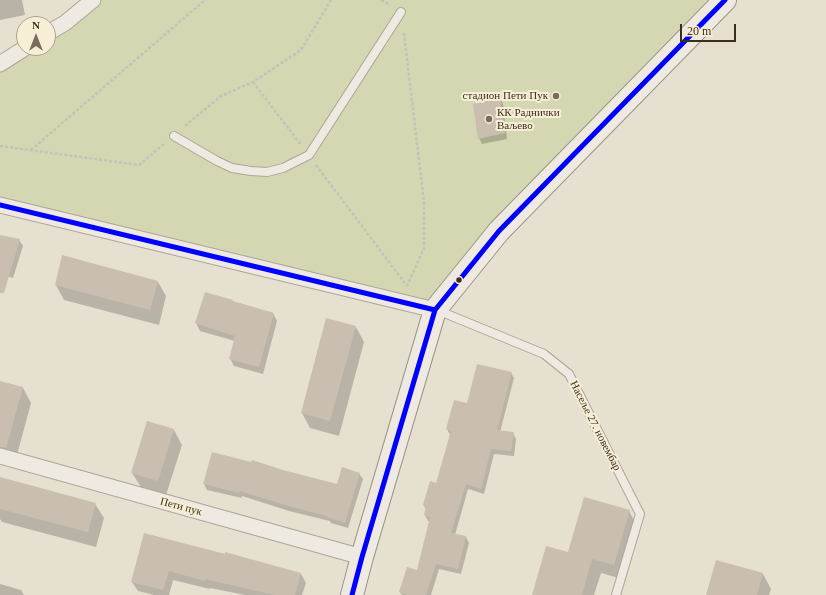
<!DOCTYPE html>
<html>
<head>
<meta charset="utf-8">
<style>
  body { margin:0 }
  #map { position:relative; width:826px; height:595px; overflow:hidden; background:#e6e0d0; font-family:Georgia,serif }
  canvas { display:block }
  .north { position:absolute; left:16px; top:16px; width:40px; height:40px; box-sizing:border-box; background:#f7eed6; border:1px solid #aca18d; border-radius:50%; rotate:0deg; font-size:11px; font-weight:700; line-height:16px; text-align:center; color:#3c2e1f }
  .north::after { content:''; display:block; margin:auto; width:14px; height:18px; background:#786c5d; clip-path:polygon(50% 0,100% 100%,50% 72%,0 100%) }
  .scale { position:absolute; left:680px; top:24px; width:56px; height:18px; box-sizing:border-box; border:2px solid #3c2e1f; border-top:0; padding-left:5px; font-size:12px; line-height:14px; white-space:nowrap; color:#3c2e1f; -webkit-text-stroke:3px #f7eed6; paint-order:stroke }
</style>
</head>
<body>
<div id="map">
<canvas width="826" height="595"></canvas>
<div class="north">N</div>
<div class="scale">20 m</div>
</div>
<script>
const context = document.querySelector('canvas').getContext('2d');
context.lineJoin = 'round';
function fillPath(path, color) { context.fillStyle = color; context.fill(path, 'evenodd'); }
function strokePath(path, color, width, dash) { context.strokeStyle = color; context.lineWidth = width; context.lineCap = dash ? 'butt' : 'round'; context.setLineDash(dash || []); context.stroke(path); }
function drawText(font, color, halo, rows, align = 'center') {
  context.font = font + ' Georgia,serif'; context.lineWidth = 4; context.setLineDash([]); context.textBaseline = 'middle'; context.strokeStyle = halo; context.fillStyle = color; for (const [text, x, y, turn = 0] of rows) {
    context.save(); context.translate(x, y); context.rotate((+turn || 0) * Math.PI / 180); context.textAlign = isNaN(turn) ? turn : align; if (halo) context.strokeText(text, 0, 0); context.fillText(text, 0, 0); context.restore();
  }
}
fillPath(new Path2D(`
  M92,0H725L435,310L0,205V64L25,48H48V33Z`), '#d5d7b2');
fillPath(new Path2D(`
  M0,0H22L25,15L0,20Z
  M500,98L503,104L507,139L482,144L479,138Z
  M0,236L19,240L23,246L13,278L0,274Z
  M158,282L166,296L159,325L64,300L56,285Z
  M232,301L273,313L277,321L263,374L234,366L230,358L235,341L200,331L196,323Z
  M356,327L364,342L339,436L310,428L302,413Z
  M511,373L514,378L500,432L513,433L516,439L514,456L494,454L484,494L468,489L455,535L466,537L469,543L461,574L439,569L431,595H402L400,592L418,572L430,521H428L425,515L426,510L424,505L437,484L450,435L447,429L468,405Z
  M0,382L23,388L31,403L17,455L0,450Z
  M174,430L182,445L166,495L141,487L132,473Z
  M283,471L337,485L359,474L363,479L348,528L331,523L330,521L289,511L242,496V498L207,490L204,484Z
  M0,481L95,504L104,518L96,547L2,522L0,519Z
  M629,511L637,526L622,579L601,573L594,595H533L569,553Z
  M145,534L301,574L306,583L302,595H245L210,588V589L173,580L169,595H154L138,591L132,582Z
  M763,574L771,589L769,595H707Z
  M0,584L21,590L24,595H0Z`), '#0003');
fillPath(new Path2D(`
  M500,97L505,133L478,139L473,104Z
  M0,235L20,239L4,293H0Z
  M62,255L158,281L150,310L55,285Z
  M205,292L233,300L232,301L274,313L259,367L229,359L235,336L195,323Z
  M326,318L356,326L330,421L301,413Z
  M477,364L512,372L497,430L514,432L511,451L491,449L481,489L466,484L451,533L466,536L458,569L436,564L426,595H407L399,592L407,567L417,570L430,517L424,515L426,507L423,505L430,481L436,483L451,431L446,429L454,400L467,403Z
  M0,381L23,387L6,448L0,447Z
  M147,421L174,429L158,481L131,473Z
  M212,452L251,462L252,460L283,470L337,484L342,467L360,473L345,523L327,517V516L285,505L240,491L239,493L203,484Z
  M0,477L96,503L88,532L0,509Z
  M584,497L630,510L614,565L592,559L582,595H532L546,546L568,552Z
  M144,533L225,554V552L301,573L295,595H274L205,579V581L169,571L163,590L131,582Z
  M716,560L763,573L757,595H706Z`), '#cabeb0');
const lane = new Path2D(`
  M174,136L217,161L232,168L251,171L267,172L283,168L309,155L401,12
  M437,310L544,354L569,374L640,514L616,595`);
const street = new Path2D(`
  M48,33L65,23L93,0
  M0,64L25,48
  M0,205L435,310
  M0,456L362,557`);
const secondary = new Path2D(`
  M352,595L362,557L435,310L499,231L725,0`);
strokePath(lane, '#aca598', 10);
strokePath(street, '#aca598', 17);
strokePath(secondary, '#9b9488', 24);
strokePath(new Path2D(`
  M381,0L390,5
  M404,33L424,203V248L407,286
  M253,82L301,145
  M185,126L221,96L253,82L301,50L331,0
  M0,146L139,165L164,144
  M31,150L205,0
  M316,165L407,286`), '#c7c1b8', 2.5, [3, 2]);
strokePath(lane, '#eeeae1', 8);
strokePath(street, '#eeeae1', 15);
strokePath(secondary, '#eeeae1', 22);
strokePath(new Path2D(`
  M0,205L435,310
  M352,595L362,557L435,310L499,231L725,0`), '#00f', 5);
for (const [x, y, r, color] of [
  [556,96,4,"#786c5d"],
  [489,119,4,"#786c5d"],
  [459,280,3.5,"#3c2e1f"]
]) { const dot = new Path2D(); dot.arc(x, y, r, 0, 2 * Math.PI); context.fillStyle = color; context.fill(dot); strokePath(dot, '#f7eed6', 1.5); }
drawText('11px', '#3c2e1f', '#f7eed6', [
  ["стадион Пети Пук",548,96],
  ["КК Раднички",497,113,"left"],
  ["Ваљево",497,126,"left"]
], 'right');
drawText('11px', '#3c2e1f', '#f7eed6', [
  ["Насеље 27. новембар",595,426,63],
  ["Пети пук",181,507,15]
]);
</script>
</body>
</html>
